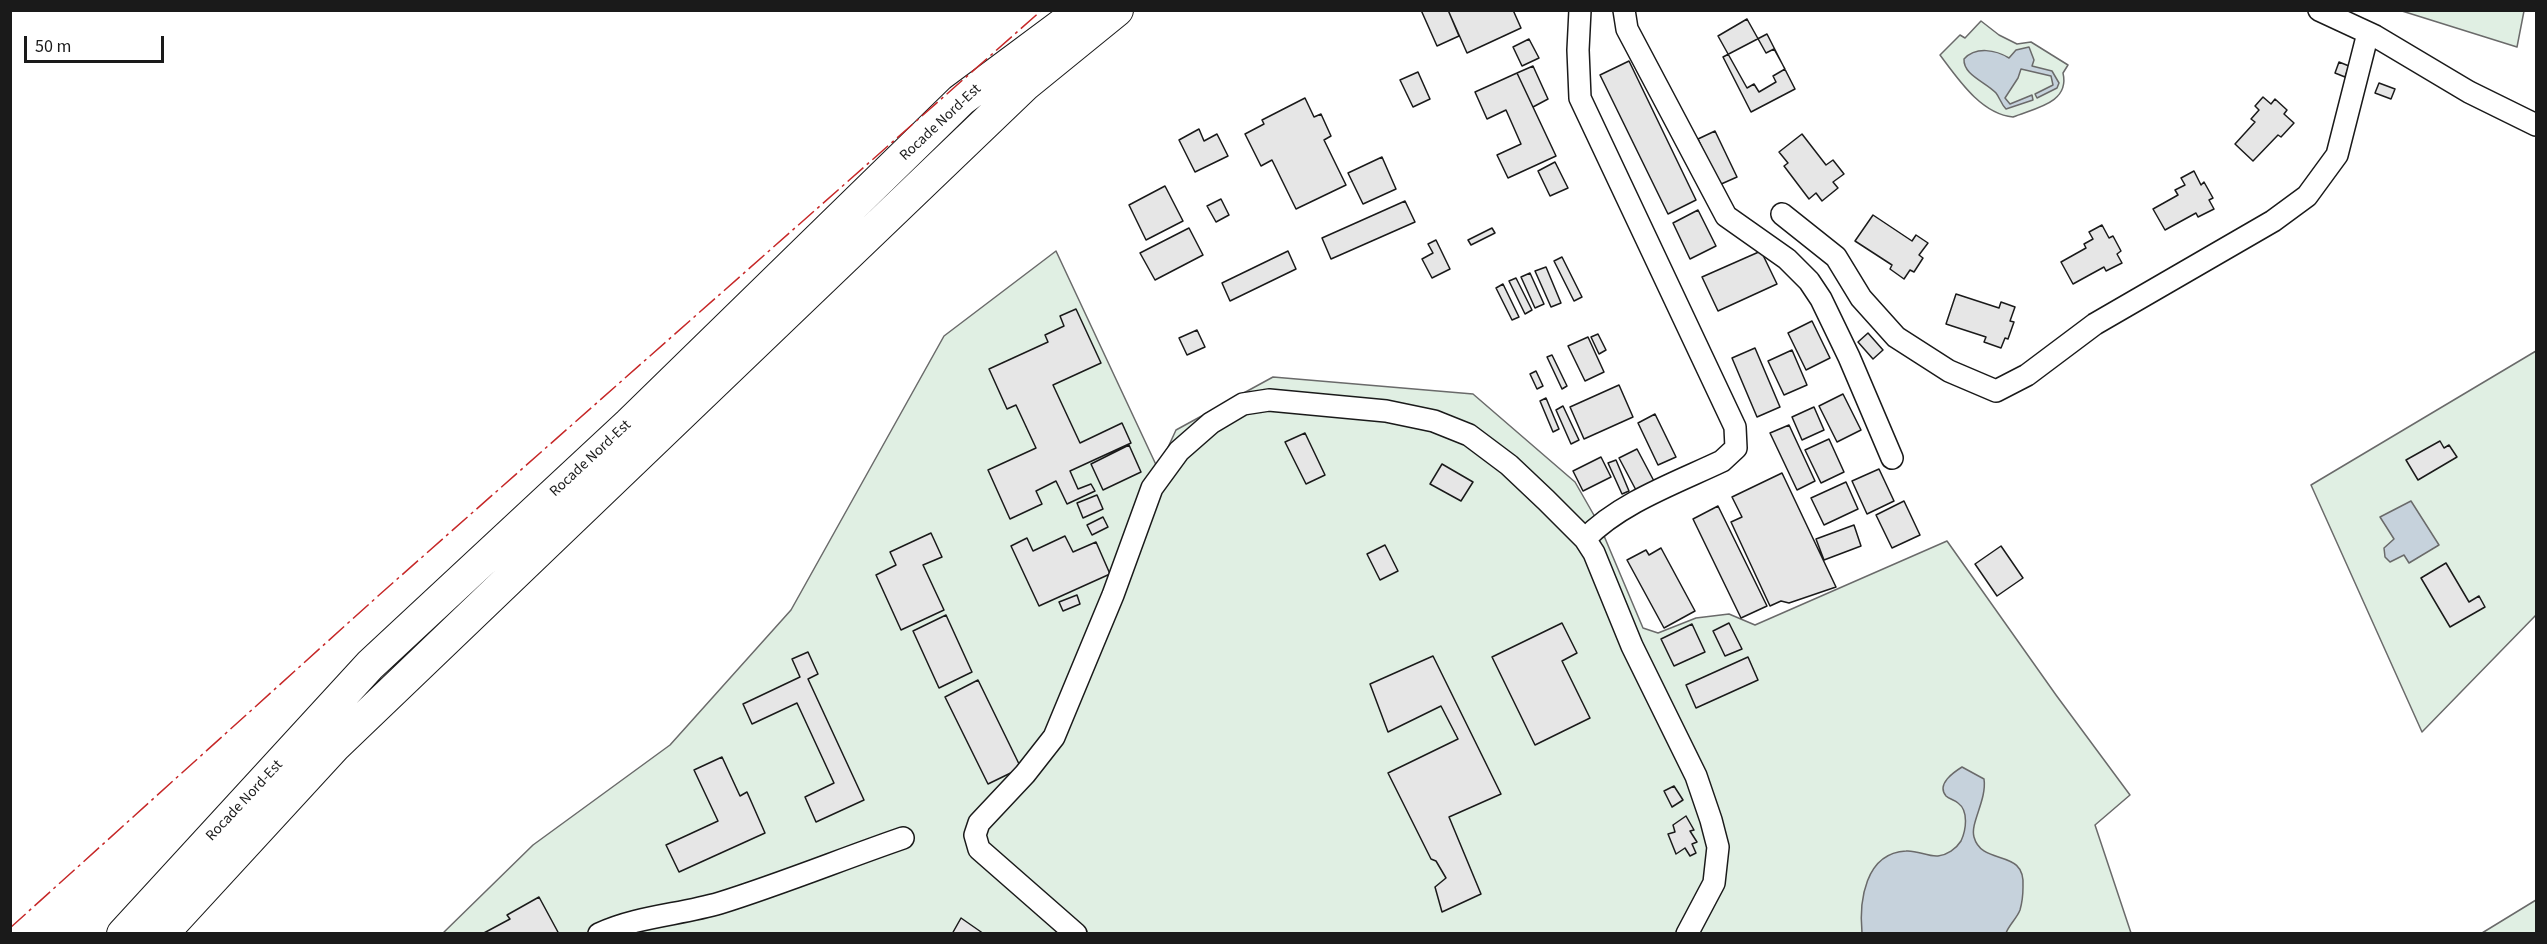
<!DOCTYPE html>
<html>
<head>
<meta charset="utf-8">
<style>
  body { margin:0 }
  #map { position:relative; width:2547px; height:944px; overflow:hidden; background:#fff; font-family:"Source Sans 3",sans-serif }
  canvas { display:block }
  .frame { position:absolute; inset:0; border:12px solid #1a1a1a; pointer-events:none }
  .scale { position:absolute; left:24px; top:36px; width:140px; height:27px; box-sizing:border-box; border:3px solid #1a1a1a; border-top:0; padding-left:8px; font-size:18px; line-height:21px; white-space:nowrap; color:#1a1a1a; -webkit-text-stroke:4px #fff; paint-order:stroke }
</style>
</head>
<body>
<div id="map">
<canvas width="2547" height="944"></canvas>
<div class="frame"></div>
<div class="scale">50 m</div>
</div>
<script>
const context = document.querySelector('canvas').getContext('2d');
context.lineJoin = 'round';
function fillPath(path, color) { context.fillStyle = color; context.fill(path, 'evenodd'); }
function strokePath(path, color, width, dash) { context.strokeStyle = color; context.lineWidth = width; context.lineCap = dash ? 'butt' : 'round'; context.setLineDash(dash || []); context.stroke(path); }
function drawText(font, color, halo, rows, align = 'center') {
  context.font = font + ' "Source Sans 3",sans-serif'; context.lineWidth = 4.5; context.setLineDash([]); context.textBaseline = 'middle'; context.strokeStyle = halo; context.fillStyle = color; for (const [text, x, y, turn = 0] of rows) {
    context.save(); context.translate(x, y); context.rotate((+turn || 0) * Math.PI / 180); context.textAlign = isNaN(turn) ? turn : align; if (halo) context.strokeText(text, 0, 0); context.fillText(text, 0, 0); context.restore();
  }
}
const green = new Path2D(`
  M2402,11H2524L2517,47Z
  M1981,21L1999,35L2017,44L2031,42L2068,65L2063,73C2070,103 2035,108 2013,117C1981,114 1958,79 1940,55L1960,35L1965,38Z
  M1056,251L1158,469L1176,430L1273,377L1473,394L1575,482L1599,524L1643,628L1658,633L1696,618L1729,614L1755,625L1947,541L2056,695L2130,795L2095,825L2131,933L442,934L533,845L670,745L791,610L944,336Z
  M2536,351V615L2422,732L2311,485Z
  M2536,900V933H2482Z`);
fillPath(green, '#e0efe3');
strokePath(green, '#6a6a6a', 1.5);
const water = new Path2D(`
  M2029,47L2034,60L2032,66L2052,71L2059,83L2057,88L2037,98L2035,94L2053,85L2051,76L2021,69L2018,78L2005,98L2010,104L2032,95L2033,100L2006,109C2001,104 2000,98 1996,93C1986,82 1963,75 1964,59C1976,46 1996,50 2009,58L2016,50Z
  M2411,501L2439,545L2409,563L2404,555L2390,562L2385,557L2384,548L2394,539L2380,517Z
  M1962,767L1984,779C1987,800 1970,823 1974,837C1982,867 2026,847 2023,887C2023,894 2022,903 2020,910C2017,918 2009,925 2006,933H1862C1859,901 1865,853 1906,851C1917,850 1928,857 1938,856C1947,855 1956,849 1961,841C1966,830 1969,811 1958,803C1955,800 1949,799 1946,796C1936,784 1954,772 1962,767Z`);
fillPath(water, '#c6d2dc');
strokePath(water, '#6a6a6a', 1.5);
const building = new Path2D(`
  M1421,10H1448L1459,36L1437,46Z
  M1448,10H1513L1521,28L1467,53Z
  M1747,19L1766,53L1774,49L1785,69L1773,76L1776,82L1759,92L1754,84L1747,88L1718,36Z
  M1767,34L1795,89L1751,112L1723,57Z
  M1529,39L1539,58L1522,66L1513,47Z
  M1629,61L1696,200L1668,214L1600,75Z
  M2339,62L2349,66L2345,77L2335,73Z
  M1533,66L1548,99L1533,107L1517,73Z
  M1418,72L1430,99L1413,107L1400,80Z
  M1517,73L1556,156L1508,178L1497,155L1521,144L1506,110L1487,119L1475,92Z
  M2379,83L2395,89L2391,99L2375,93Z
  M2263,97L2271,104L2275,99L2287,110L2284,114L2294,123L2281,137L2278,135L2253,161L2235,144L2255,122L2251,119L2259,110L2255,106Z
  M1305,98L1314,117L1321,114L1331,136L1324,140L1346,185L1296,209L1272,160L1261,166L1245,134L1264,124L1262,120Z
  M1199,129L1204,141L1217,134L1228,156L1195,172L1179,140Z
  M1715,131L1737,177L1719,185L1698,139Z
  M1802,134L1826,165L1833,160L1844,174L1833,182L1838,188L1822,201L1816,193L1809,199L1784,166L1788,163L1779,152Z
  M1382,157L1396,189L1363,204L1348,173Z
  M1555,162L1568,188L1550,196L1538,171Z
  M2194,171L2201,185L2204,182L2213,198L2209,200L2214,209L2198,217L2196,213L2165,230L2153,209L2178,195L2175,190L2185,185L2181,178Z
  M1165,186L1183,221L1146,240L1129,205Z
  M1221,199L1229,215L1216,222L1207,206Z
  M1405,201L1415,222L1331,259L1322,238Z
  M1698,210L1716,246L1690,259L1673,223Z
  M1873,215L1912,241L1916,235L1928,243L1919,255L1923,258L1914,272L1910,270L1904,279L1890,269L1892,265L1855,241Z
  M2102,225L2109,238L2113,236L2121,251L2117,254L2122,263L2106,271L2104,267L2073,284L2061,262L2086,248L2084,244L2093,239L2089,232Z
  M1189,228L1203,255L1155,280L1140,253Z
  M1492,228L1495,233L1471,245L1468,240Z
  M1436,240L1450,269L1432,278L1422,259L1433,253L1428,244Z
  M1288,251L1296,269L1230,301L1222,283Z
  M1761,251L1777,284L1718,311L1702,277Z
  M1562,257L1582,297L1574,301L1554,261Z
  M1546,267L1561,303L1551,307L1535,271Z
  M1530,273L1544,304L1535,308L1521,277Z
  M1516,278L1532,310L1525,314L1509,281Z
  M1503,284L1519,317L1512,320L1496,288Z
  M1956,294L1999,308L2001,302L2015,307L2010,321L2014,322L2008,339L2005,338L2001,348L1984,342L1986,337L1946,324Z
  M1076,309L1101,363L1053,385L1080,443L1122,423L1131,443L1070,471L1078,489L1091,484L1095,491L1067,504L1056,481L1036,491L1042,504L1010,519L988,470L1036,448L1016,405L1007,409L989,369L1048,342L1045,335L1064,326L1060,316Z
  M1812,321L1830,358L1806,370L1788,333Z
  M1197,330L1205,347L1187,355L1179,338Z
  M1868,333L1883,350L1873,359L1858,342Z
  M1598,334L1606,350L1599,354L1591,337Z
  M1588,337L1604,372L1585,381L1568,346Z
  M1755,348L1780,407L1757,417L1732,358Z
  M1792,350L1807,385L1784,395L1768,361Z
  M1552,355L1567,386L1562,389L1547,357Z
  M1536,371L1543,386L1537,389L1530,374Z
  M1619,385L1633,417L1584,439L1570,407Z
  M1843,394L1861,430L1837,442L1819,406Z
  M1546,398L1559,429L1553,432L1540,401Z
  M1563,406L1579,440L1571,444L1556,410Z
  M1814,407L1824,430L1802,440L1792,417Z
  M1655,414L1676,457L1658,465L1638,423Z
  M1789,425L1815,481L1797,490L1770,433Z
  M1305,433L1325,475L1306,484L1285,442Z
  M1829,439L1844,472L1821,483L1805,450Z
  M2440,441L2444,448L2449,445L2457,457L2418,480L2406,460Z
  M1129,445L1141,472L1103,490L1091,464Z
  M1637,449L1655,483L1637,492L1619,458Z
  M1601,457L1611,477L1583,491L1573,471Z
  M1616,460L1629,491L1622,494L1608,463Z
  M1442,464L1473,482L1461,501L1430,484Z
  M1879,469L1894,501L1867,514L1852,481Z
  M1782,473L1836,587L1789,603L1781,601L1770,606L1731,522L1742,517L1732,497Z
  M1846,482L1858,509L1824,525L1811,498Z
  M1097,495L1103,509L1083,518L1077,503Z
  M1904,501L1920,535L1892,548L1876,515Z
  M1718,506L1767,606L1741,618L1693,519Z
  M1103,517L1108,527L1092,535L1087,525Z
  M1854,525L1861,546L1824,560L1816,539Z
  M931,533L942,557L923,565L944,610L901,630L876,575L896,565L890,552Z
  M1065,536L1073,552L1096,542L1110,574L1039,606L1011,546L1027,538L1033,551Z
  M1385,545L1398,571L1380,580L1367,554Z
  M2001,546L2023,578L1997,596L1975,564Z
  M1661,548L1695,611L1664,628L1627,560L1646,550L1649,555Z
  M2446,563L2469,602L2479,596L2485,607L2450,627L2421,578Z
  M1077,595L1080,604L1063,611L1059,602Z
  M946,615L972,672L939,688L913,631Z
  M1562,623L1577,653L1562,661L1590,718L1535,745L1492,657Z
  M1729,623L1742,649L1725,656L1713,631Z
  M1692,624L1705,652L1674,666L1661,639Z
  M808,652L818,674L808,679L864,800L816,822L805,797L834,783L797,703L752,724L743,704L800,677L792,659Z
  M1433,656L1501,794L1449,817L1481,894L1442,912L1435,887L1446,878L1436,861L1431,859L1388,773L1458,739L1441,706L1388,732L1370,684Z
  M1748,657L1758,680L1696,708L1686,685Z
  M978,680L1021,768L988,784L945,697Z
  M722,757L740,796L747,792L765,833L679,872L666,845L718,821L694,770Z
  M1674,786L1683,800L1672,807L1664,791Z
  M1686,816L1694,830L1690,831L1697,842L1692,844L1696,853L1690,856L1685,848L1676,854L1668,834L1675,832L1673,825Z
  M539,897L559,934H482L510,919L507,915Z
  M961,918L984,934H952Z`);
fillPath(building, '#e6e6e6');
strokePath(building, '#1a1a1a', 1.5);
const minor = new Path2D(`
  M1580,10L1578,50L1580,98L1735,427L1736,448L1722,461C1678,482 1619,503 1585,539
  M1624,10L1627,29L1726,216L1787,259L1809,281L1821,299L1849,357L1892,458
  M2319,10L2375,36L2469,92L2536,125
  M1782,214L1836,257L1861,298L1896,337L1949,371L1996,391L2027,375L2095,324L2273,221L2307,196L2337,155L2368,33
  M599,934C638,916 679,915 720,903C781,884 842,859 903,838
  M1076,934L979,849L975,835L979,823L1025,774L1054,737L1113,595L1152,488L1179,451L1211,423L1243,404L1269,400L1386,411L1434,421L1469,435L1509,465L1546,500L1585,539L1594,553L1632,646L1696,776L1711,820L1718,847L1714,883L1687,934`);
const highway = new Path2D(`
  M123,934L370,665L629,424L961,100L1082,10
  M162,934L335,746L1026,84L1117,10`);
strokePath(minor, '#1a1a1a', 24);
strokePath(highway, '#1a1a1a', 34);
strokePath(minor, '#fff', 21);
strokePath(highway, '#fff', 32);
strokePath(new Path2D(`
  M10,928L378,596L1042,10`), '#c62828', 1.5, [21, 4.5, 3, 4.5]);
drawText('15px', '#1a1a1a', '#fff', [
  ["Rocade Nord-Est",941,123,-43],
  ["Rocade Nord-Est",591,459,-43],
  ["Rocade Nord-Est",245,801,-47]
]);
</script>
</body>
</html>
